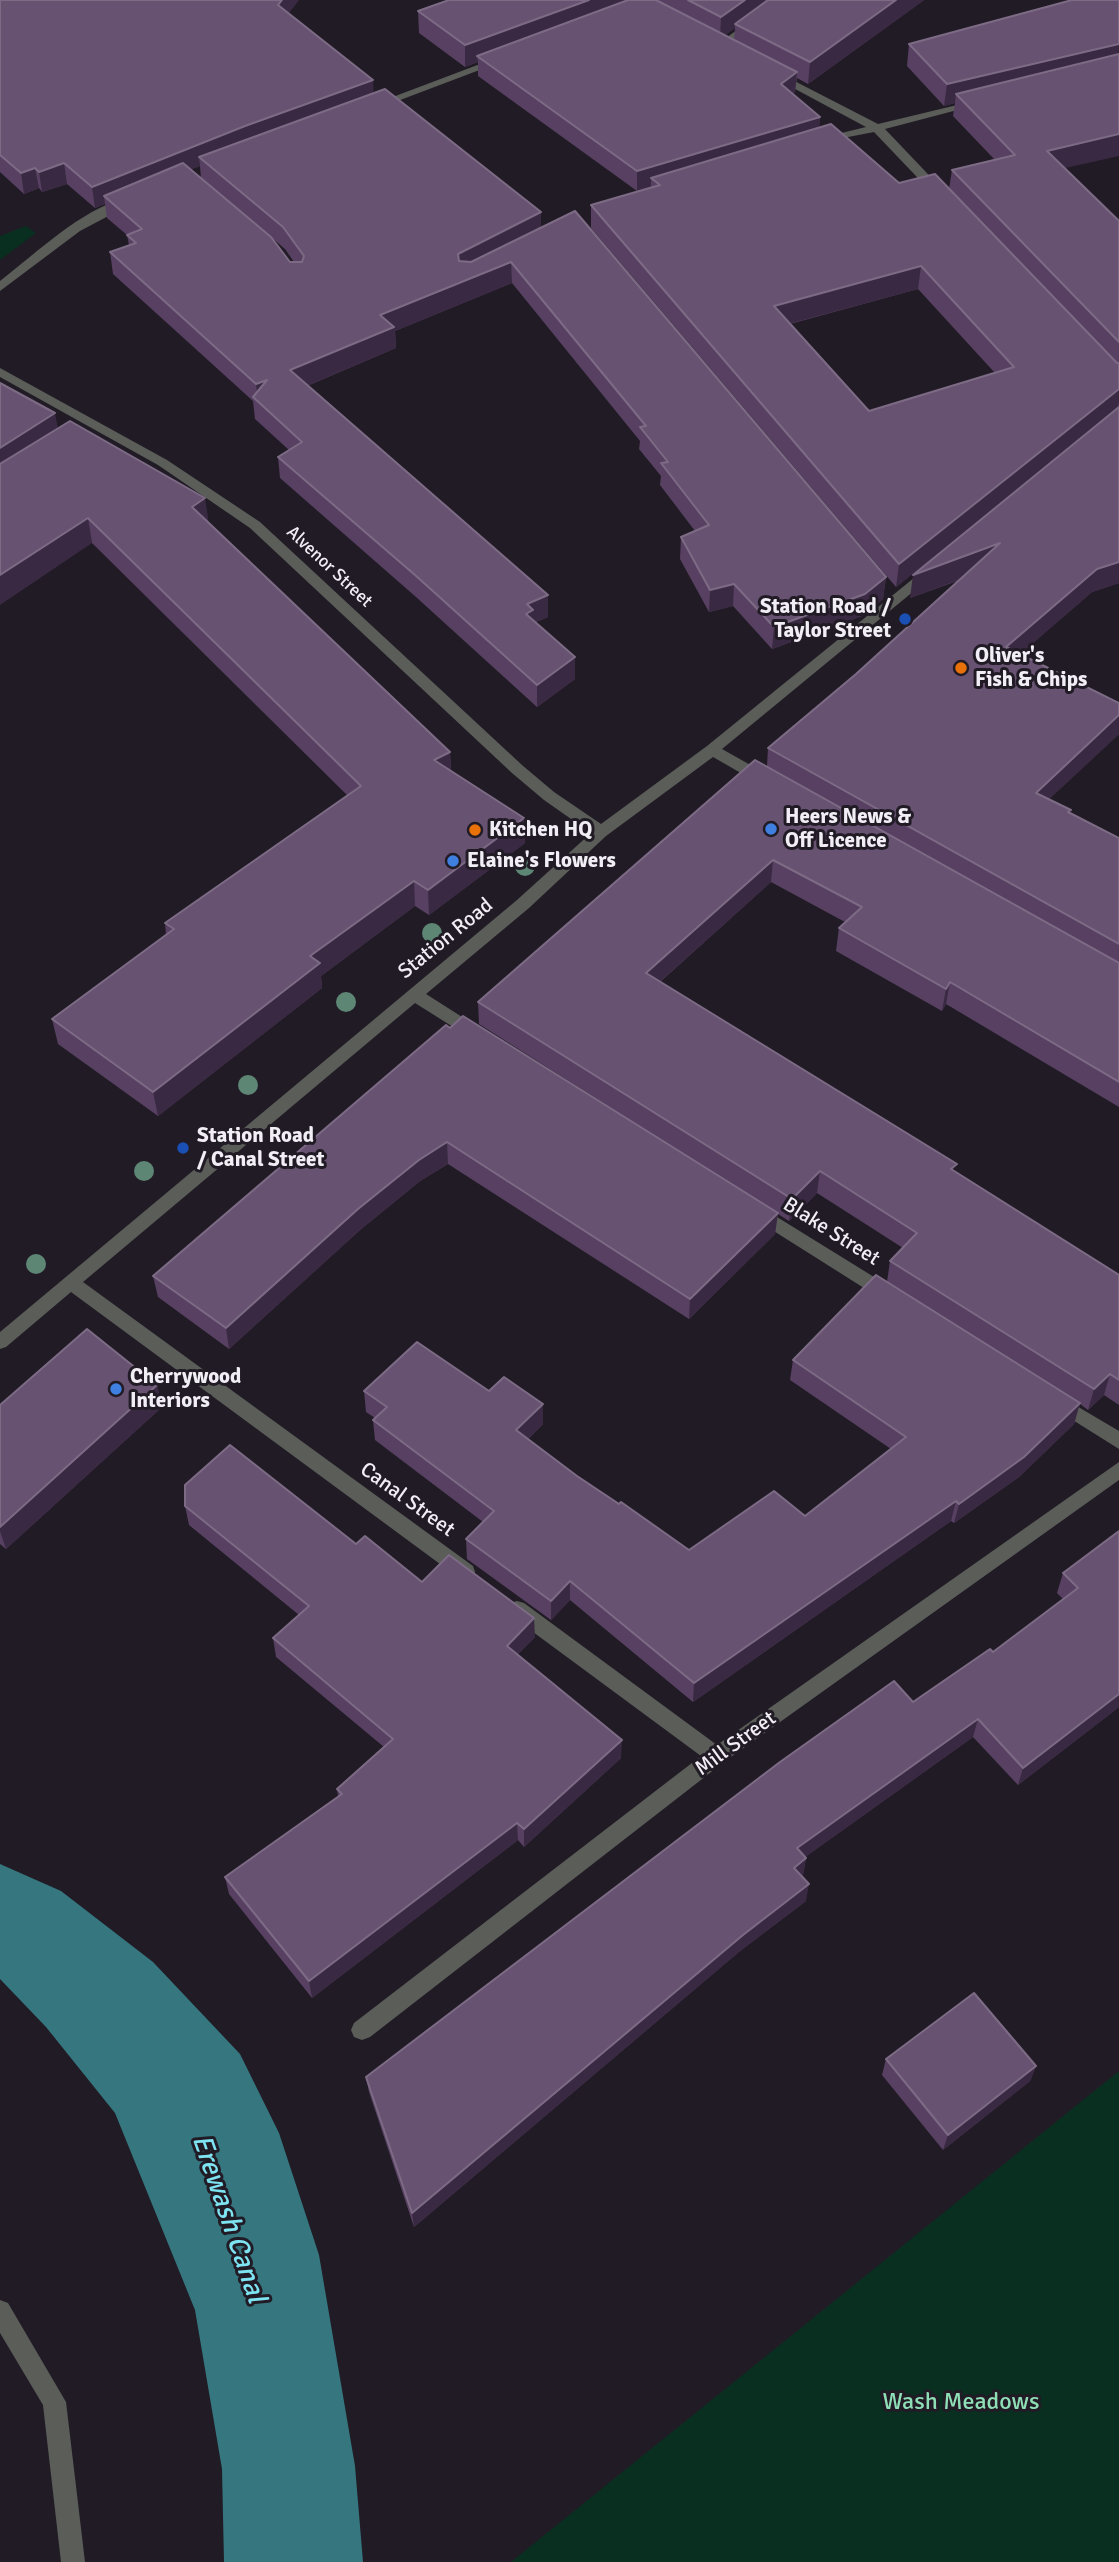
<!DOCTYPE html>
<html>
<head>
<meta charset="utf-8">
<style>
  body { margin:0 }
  canvas { display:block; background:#211b25 }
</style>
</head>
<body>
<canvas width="1119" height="2562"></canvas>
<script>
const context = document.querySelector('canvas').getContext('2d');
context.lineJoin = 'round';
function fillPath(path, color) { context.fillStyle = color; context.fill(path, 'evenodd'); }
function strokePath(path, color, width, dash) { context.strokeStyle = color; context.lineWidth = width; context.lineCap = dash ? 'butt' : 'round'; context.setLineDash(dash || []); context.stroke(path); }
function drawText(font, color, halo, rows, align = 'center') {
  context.font = font + ' Signika,sans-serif'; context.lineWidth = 6; context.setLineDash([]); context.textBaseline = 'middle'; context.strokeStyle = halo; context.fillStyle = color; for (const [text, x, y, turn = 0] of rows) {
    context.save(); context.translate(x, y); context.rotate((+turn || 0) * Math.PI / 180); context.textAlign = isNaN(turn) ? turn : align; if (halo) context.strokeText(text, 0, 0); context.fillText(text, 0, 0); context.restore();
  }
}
fillPath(new Path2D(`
  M26,226L36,233L0,260V236Z
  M1119,2071V2562H511Z`), '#082f1f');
fillPath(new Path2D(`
  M0,1864L61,1891L153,1962L240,2054L279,2133L319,2255L355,2466L363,2562H224L222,2469L195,2310L115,2113L46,2027L0,1979Z`), '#35767f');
fillPath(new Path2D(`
  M779,0H791L724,49H716V45Z
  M496,58L506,60L379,108L369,106Z
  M775,71L878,124L978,100L984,103L885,129L944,191V197H936L874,132L817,143V139L866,127L771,76V72Z
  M127,197L131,198V204L80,231L0,291V281C39,251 79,211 127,197Z
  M0,368L167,460L260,522L522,765L554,792L601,824L707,746L925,569H935L937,572L722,749L770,776L772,780L770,784H760L713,757L606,836L529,908L426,994L481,1029L483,1033L481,1037H469L415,1003L83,1282L473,1566L475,1572L473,1578L466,1580L459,1578L71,1292L6,1347L0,1349V1332L517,900L591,833L544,800L512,773L250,528L158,465L0,377Z
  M756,1204L895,1290L898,1295L895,1300H883L750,1216L747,1211L750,1206Z
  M1058,1395L1119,1431V1449L1052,1407L1049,1402L1052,1397Z
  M1119,1462V1480L724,1762L370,2037L362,2040L354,2037L351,2030L354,2023L701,1756L510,1615L507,1609L510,1603L517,1601L524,1603L717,1745Z
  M0,2300L8,2303L66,2402L85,2562H61L43,2405L0,2333Z`), '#5a5d58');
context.fillStyle = '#5d8675';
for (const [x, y] of [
  [525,866],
  [432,933],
  [346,1002],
  [248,1085],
  [144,1171],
  [36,1264]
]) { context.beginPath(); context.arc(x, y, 10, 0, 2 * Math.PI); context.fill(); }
fillPath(new Path2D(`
  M0,0L289,13L374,93L541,212V228L886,577L883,599L862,616L772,649L733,606L709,612L680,559L681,537L695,531L660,485L661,476L639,449L640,441L512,283L395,331L396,348L307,386L548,595V617L536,622L575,679L537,707L416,597L280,478L278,457L289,450L255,419L253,401L113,274L110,252L129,245L127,235L107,218L105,204L95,208L67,184L42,192L39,188L24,194L0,172ZM200,166L201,178L191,169ZM272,238L285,249L294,262H290Z
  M449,0H924L808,84L797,78L795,92L793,94L820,117L819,128L899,183L949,189L952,170L995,160L953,116L955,103L944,106L907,66L909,44L1065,168L1119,221V583L1092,592L1020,654L1119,703V734L1049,799L1070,813L1119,838V1107L946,1004L942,1011L836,951L839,928L845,922L771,882L660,982L955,1172L1119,1275V1405L1104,1395L1088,1410L1080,1404L1074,1424L1019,1477L954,1523L951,1521L693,1702L570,1600L551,1620L467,1559L466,1539L483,1522L375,1440L373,1420L375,1418L366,1412L364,1391H489L543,1424L528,1439L577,1476L689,1550L805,1516L891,1449L790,1380L793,1360L887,1282L890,1261L903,1248L817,1193L789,1221L479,1024L478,1002L767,766L768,748L856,674L960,580L910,598L1009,497L896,587L591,228V205L651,187L637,191L478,76V62L465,67L419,33L418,11ZM735,28L734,40L725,35ZM918,289L995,373L869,411L790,324Z
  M58,428L208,523L450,752L451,771L524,818L525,843L429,915L415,906L321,976L322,988L158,1116L58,1044L52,1019L166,935L165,923L347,795L92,543Z
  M446,1025L778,1213L775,1234L689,1319L448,1164L420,1181L360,1230L229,1349L158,1297L153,1276Z
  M157,1385L162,1407L6,1549L0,1544V1405Z
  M185,1506L356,1544L422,1582L535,1637L517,1655L621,1758L524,1847L518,1840L312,1998L229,1894L225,1877L338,1796L337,1789L384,1747L276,1657L273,1638L299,1615L189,1525Z
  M1119,1531V1707L1018,1785L973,1737L805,1857L806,1858L803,1875L802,1876L806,1901L740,1951L414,2227L369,2092L366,2077L913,1702L993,1652L1063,1599L1057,1593L1063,1573Z
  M886,2059L1036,2066L1030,2081L943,2150L882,2075Z`), '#574061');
fillPath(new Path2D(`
  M282,0H299L280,25L278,5Z
  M589,0H630L477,56L478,62L465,67V45Z
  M745,0H774L735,24V28L720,39L721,17Z
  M896,0H924L808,84L810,62Z
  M1119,44V65L956,94L955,103L944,106L947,84Z
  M797,72L795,92L779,104L781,84Z
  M373,80L374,100L199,157L200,166L110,202L104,196L105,204L95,208L92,187L245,126Z
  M820,117L818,137L651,178V187L637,191V171Z
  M1119,134V156L1043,173L1047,151Z
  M64,163L67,184L42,192L39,172Z
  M35,168L39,188L24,194L21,173Z
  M541,212V233L459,276L458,254Z
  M511,262L512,283L395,331L396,348L292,392L290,370L380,315Z
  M921,266L918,289L773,328L774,306Z
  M267,380L258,402L256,384Z
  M1119,389V402L1117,410L896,587L899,564Z
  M55,413L60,439L0,477V448Z
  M205,498L209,524L192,507Z
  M88,518L92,543L0,605V575Z
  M1000,543L996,566L910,598L913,575Z
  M1119,562V583L1092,592L1002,670L1006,647L1097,569Z
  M886,577L883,599L862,616L772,649L774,627Z
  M734,584L733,606L709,612L710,590Z
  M548,595V617L533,623L526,614L527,604Z
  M575,657V679L537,707V685Z
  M1119,715V734L1032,815L1036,793Z
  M450,752L451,778L434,760Z
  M524,818L525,843L429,915L428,890Z
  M773,860L771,882L645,995L646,973Z
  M414,881L415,906L321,976L322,988L158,1116L153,1092L310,956Z
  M950,982L946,1004L942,1011L946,989Z
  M447,1142L448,1164L420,1181L360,1230L229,1349L226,1328L358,1209L419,1160Z
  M820,1171L817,1193L789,1221L792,1199Z
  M778,1213L775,1234L689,1319L690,1299Z
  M1110,1374L1104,1395L1088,1410L1094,1389Z
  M157,1385L162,1407L6,1549L0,1531V1527Z
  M1080,1403L1074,1424L1019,1477L954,1523L959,1504Z
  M543,1404V1424L516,1450V1430Z
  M956,1501L951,1521L693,1702L694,1683Z
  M570,1581V1600L551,1620V1601Z
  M534,1618L535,1637L507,1665V1646Z
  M1119,1694V1707L1018,1785L1023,1768Z
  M978,1719L973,1737L794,1865L797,1848Z
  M622,1740L621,1758L524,1847V1829Z
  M517,1823L518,1840L312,1998L309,1981Z
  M806,1858L803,1875L791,1885L794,1868Z
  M809,1884L806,1901L740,1951L414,2227L412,2213L743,1935Z
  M1036,2066L1030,2081L943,2150L948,2135Z`), '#3a2942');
const building = new Path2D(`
  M0,0H282L278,5L373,80L245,126L92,187L64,163L39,172L35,168L21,173L0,155Z
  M449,0H589L465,45L418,11Z
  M628,0H656L797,72L781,84L820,117L637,171L477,56Z
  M688,0H745L721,17Z
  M768,0H896L810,62L735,24Z
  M1072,0H1119V44L947,84L909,44Z
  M1119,54V134L1047,151L1119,221V342L952,170L1015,155L956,94Z
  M385,89L541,212L458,254L459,261L471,262L575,211L886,577L865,594L774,627L734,584L710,590L681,537L709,525L661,463L668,462L640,427L646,426L511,262L380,315L394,327L290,370L548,595L527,604L533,610L526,614L575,657L537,685L415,575L278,457L302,442L253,397L267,380L256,384L110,252L136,243L127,235L142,229L104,196L183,163L271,237L290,262H302L304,256L283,227L199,157Z
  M831,124L899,183L935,174L1117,363H1119V389L899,564L591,205L660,185L651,178ZM921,266L1014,367L869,411L774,306Z
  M0,383L55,413L0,448Z
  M1119,407V562L1097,569L1006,647L1119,703V715L1036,793L1071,810L1068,812L1119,838V944L768,748L856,674L1000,543L913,575Z
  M70,421L205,498L192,507L450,752L434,760L524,818L428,890L414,881L310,956L320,963L153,1092L52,1019L174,929L165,923L361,786L88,518L0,575V464Z
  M755,760L1119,963V1082L950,982L946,989L839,928L862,907L773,860L646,973L957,1164L951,1169L1119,1275V1380L1110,1374L1094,1389L890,1261L917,1233L820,1171L792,1199L478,1002Z
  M463,1016L778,1213L690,1299L447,1142L419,1160L358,1209L226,1328L153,1276L446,1025L450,1028Z
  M876,1275L1080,1403L1024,1457L959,1504L956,1501L694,1683L570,1581L551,1601L466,1539L494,1511L373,1420L387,1407L364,1391L417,1342L489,1391L504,1377L543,1404L516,1430L577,1476L619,1504L621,1502L689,1550L774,1491L805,1516L906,1437L793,1360Z
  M87,1329L157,1385L0,1527V1405Z
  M230,1445L356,1544L365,1536L422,1582L449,1555L534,1618L507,1646L622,1740L524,1829L517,1823L309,1981L225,1877L342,1794L337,1789L393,1739L273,1638L309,1606L185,1506V1485Z
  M1119,1531V1694L1023,1768L978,1719L797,1848L806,1858L794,1868L809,1884L743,1935L412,2213L366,2077L780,1762L894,1681L913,1702L990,1649L993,1652L1078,1588L1063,1573Z
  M974,1993L1036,2066L948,2135L886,2059Z`);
fillPath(building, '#675371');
strokePath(building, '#7d6b86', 2);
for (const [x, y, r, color] of [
  [905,619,7,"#1a4fb4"],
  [961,668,7,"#e8710a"],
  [771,829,7,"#3f7fe0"],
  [475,830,7,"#e8710a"],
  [453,861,7,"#3f7fe0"],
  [183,1148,7,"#1a4fb4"],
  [116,1389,7,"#3f7fe0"]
]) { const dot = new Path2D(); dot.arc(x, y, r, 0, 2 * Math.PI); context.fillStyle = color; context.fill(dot); strokePath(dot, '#211b25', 2.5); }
drawText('18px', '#f2eef5', '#211b25', [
  ["Alvenor Street",329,567,43]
]);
drawText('bold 21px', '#f2eef5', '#211b25', [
  ["Station Road /",891,607,"right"],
  ["Taylor Street",891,631,"right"],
  ["Oliver's",975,656],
  ["Fish & Chips",975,680],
  ["Heers News &",785,817],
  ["Off Licence",785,841],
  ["Kitchen HQ",489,830],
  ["Elaine's Flowers",467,861],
  ["Station Road",197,1136],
  ["/ Canal Street",197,1160],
  ["Cherrywood",130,1377],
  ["Interiors",130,1401]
], 'left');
drawText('21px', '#f2eef5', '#211b25', [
  ["Station Road",446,939,-39],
  ["Blake Street",831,1232,32],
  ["Canal Street",407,1500,36],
  ["Mill Street",736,1744,-36]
]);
drawText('24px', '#8edeb6', '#211b25', [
  ["Wash Meadows",961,2403]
]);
drawText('italic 28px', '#7ee4f2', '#211b25', [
  ["Erewash Canal",228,2219,71]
]);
</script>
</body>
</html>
